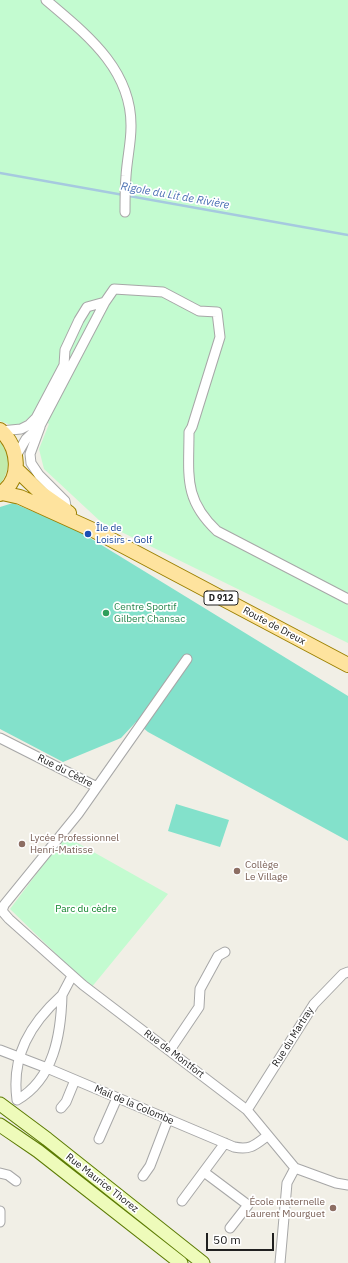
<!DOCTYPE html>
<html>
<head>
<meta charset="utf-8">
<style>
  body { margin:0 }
  #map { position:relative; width:348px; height:1263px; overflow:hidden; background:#f1efe6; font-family:"IBM Plex Sans",sans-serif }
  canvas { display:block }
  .scale { position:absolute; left:206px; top:1233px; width:68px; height:18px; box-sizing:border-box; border:2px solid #202020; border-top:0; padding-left:5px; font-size:12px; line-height:14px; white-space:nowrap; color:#202020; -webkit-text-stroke:3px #fff; paint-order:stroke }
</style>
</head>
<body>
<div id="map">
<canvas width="348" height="1263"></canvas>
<div class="scale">50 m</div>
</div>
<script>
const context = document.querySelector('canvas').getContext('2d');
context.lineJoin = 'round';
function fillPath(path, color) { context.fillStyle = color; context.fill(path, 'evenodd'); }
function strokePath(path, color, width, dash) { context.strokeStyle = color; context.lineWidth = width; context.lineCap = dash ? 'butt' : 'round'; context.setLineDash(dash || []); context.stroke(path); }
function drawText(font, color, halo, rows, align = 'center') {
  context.font = font + ' "IBM Plex Sans",sans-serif'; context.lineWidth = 3.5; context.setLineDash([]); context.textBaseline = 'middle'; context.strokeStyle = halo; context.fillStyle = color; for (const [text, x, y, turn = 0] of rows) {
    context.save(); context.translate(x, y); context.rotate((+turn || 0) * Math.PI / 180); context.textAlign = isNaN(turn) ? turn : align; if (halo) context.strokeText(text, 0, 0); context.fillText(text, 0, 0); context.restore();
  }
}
fillPath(new Path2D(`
  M0,442C11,455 10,472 0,484Z`), '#c1ebac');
fillPath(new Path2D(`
  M0,0H348V643L101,522L44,469L39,449L49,424L36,413L16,427L0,421Z
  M65,836L168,894L91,988L10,909Z`), '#c3fbd0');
fillPath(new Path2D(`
  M13,503L77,530L348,696V841L148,732L136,722L121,738L63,762L0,729V507Z
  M176,804L229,820L220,847L168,831Z`), '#83e1cb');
strokePath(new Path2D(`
  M0,173L348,235`), '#a6c9df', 2.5);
const minor = new Path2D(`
  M46,0C86,34 132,69 131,127C131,143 127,159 126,176C125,188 125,200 125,212
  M40,427L30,454L31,463L39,475L65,501L67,511
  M1,431L21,429L29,425L36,418L64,365L65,350L79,320L87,307L105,302
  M16,456L26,439L40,426L105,302L114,289L163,292L199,311L217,312L220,337L192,427L189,432C189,475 183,499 217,531L348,599
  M0,738L97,787L78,814L4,905L2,911
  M97,787L187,659
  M2,911L9,919L83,985L247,1110L295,1168L336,1183L348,1185
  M62,995C61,1034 54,1079 17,1100C11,1056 30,1024 62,995Z
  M62,995L72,976
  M0,1050L47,1068L234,1147C250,1150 254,1146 267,1136
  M170,1050L199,1007L200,989L218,956L225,952
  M61,1108L66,1102L75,1080
  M247,1110L314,1004L343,974L348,972
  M99,1139L117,1098
  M204,1172L248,1205L230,1228
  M0,1173L8,1175L16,1181
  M143,1176L150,1166L168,1119
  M182,1201L225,1143
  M0,1211V1222
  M280,1263L287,1183L295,1168`);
const secondary = new Path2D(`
  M0,1104L47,1139L203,1263
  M0,1125L38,1151L181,1263`);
const primary = new Path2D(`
  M0,430C19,447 23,479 0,494
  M16,469L42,494L69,513
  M2,493L20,497L95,531L348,665`);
strokePath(minor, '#a7a7a7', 11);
strokePath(secondary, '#5c7b03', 15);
strokePath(primary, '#9c8000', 16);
strokePath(minor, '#fff', 9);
strokePath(secondary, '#eefbba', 13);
strokePath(primary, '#fee39e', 14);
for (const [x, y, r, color] of [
  [88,534,4,"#1a4fb4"],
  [106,613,4,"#2e9e5b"],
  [22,844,4,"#8d6e63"],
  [237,871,4,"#8d6e63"],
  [333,1208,4,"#8d6e63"]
]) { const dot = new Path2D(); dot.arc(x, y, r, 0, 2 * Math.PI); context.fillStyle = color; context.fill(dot); strokePath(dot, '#fff', 1.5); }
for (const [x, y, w] of [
  [221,598,34]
]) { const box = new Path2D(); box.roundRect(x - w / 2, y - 7, w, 14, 3); context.fillStyle = '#fff'; context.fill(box); strokePath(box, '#202020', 1); }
drawText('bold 9px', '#202020', null, [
  ["D 912",221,598]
]);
drawText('10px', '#164399', '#fff', [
  ["Île de",96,528],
  ["Loisirs - Golf",96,540]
], 'left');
drawText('10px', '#27864d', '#fff', [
  ["Centre Sportif",114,607],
  ["Gilbert Chansac",114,619]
], 'left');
drawText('10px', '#202020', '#fff', [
  ["Route de Dreux",274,626,28],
  ["Rue du Cèdre",65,771,27],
  ["Rue du Martray",293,1037,-58],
  ["Rue de Montfort",174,1054,37],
  ["Mail de la Colombe",134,1105,23],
  ["Rue Maurice Thorez",102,1183,38]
]);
drawText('10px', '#785e54', '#fff', [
  ["Lycée Professionnel",30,838],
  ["Henri-Matisse",30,850],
  ["Collège",245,865],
  ["Le Village",245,877],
  ["École maternelle",325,1202,"right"],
  ["Laurent Mourguet",325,1214,"right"]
], 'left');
drawText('10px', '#098226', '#fff', [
  ["Parc du cèdre",86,909]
]);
drawText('italic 11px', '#496eb2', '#fff', [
  ["Rigole du Lit de Rivière",175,196,10]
]);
</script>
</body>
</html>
